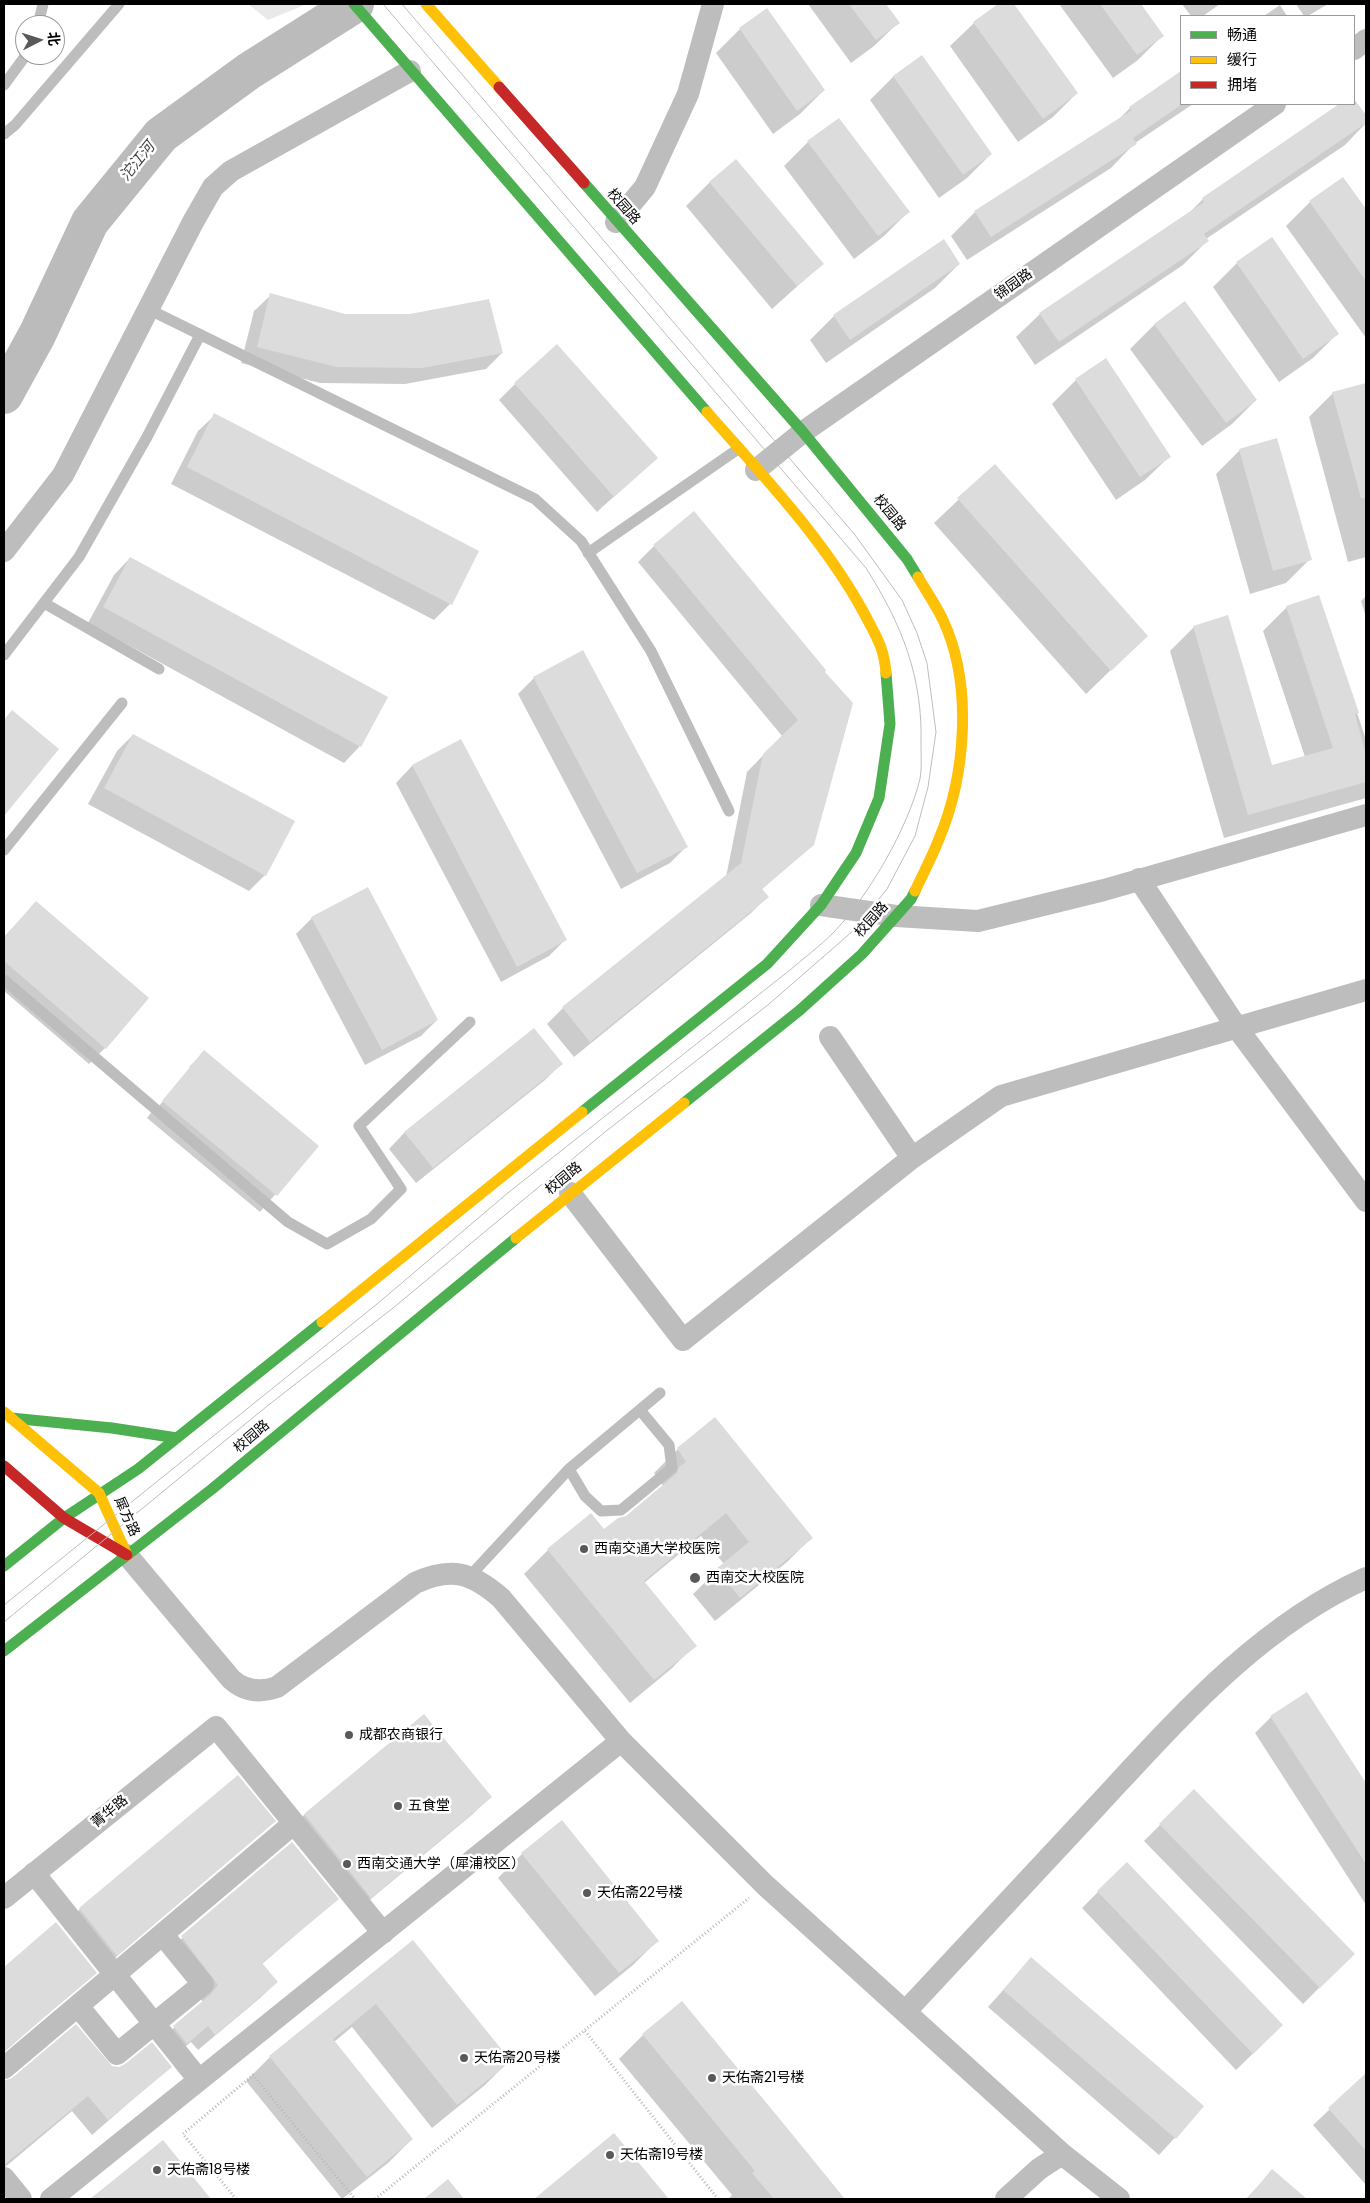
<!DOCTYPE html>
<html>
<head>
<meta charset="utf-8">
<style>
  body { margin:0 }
  #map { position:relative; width:1370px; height:2203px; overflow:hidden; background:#fff; font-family:Poppins,"Noto Sans SC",sans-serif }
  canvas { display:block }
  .frame { position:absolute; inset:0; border:5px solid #000; pointer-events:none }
  .legend { position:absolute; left:1180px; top:15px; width:175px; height:90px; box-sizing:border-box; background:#fff; border:1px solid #999; margin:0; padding:6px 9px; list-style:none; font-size:15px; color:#000 }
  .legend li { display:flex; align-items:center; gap:10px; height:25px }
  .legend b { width:25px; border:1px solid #999 }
  .north { position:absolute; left:15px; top:15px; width:50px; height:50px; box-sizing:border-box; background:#fff; border:1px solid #999; border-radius:50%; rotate:85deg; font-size:14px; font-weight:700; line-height:20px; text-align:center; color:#000 }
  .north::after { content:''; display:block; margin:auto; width:18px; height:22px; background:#595959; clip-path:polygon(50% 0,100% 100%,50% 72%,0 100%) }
</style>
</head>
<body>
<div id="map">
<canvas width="1370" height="2203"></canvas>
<div class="frame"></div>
<ul class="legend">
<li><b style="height:6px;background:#4caf50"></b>畅通</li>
<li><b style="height:6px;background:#ffc107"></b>缓行</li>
<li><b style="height:6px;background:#c62828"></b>拥堵</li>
</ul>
<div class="north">北</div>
</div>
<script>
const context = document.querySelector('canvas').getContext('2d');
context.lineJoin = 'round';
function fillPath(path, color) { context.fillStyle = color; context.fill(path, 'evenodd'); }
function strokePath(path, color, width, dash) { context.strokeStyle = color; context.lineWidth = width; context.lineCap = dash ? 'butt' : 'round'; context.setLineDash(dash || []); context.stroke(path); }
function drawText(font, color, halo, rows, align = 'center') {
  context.font = font + ' Poppins,"Noto Sans SC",sans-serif'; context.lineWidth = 5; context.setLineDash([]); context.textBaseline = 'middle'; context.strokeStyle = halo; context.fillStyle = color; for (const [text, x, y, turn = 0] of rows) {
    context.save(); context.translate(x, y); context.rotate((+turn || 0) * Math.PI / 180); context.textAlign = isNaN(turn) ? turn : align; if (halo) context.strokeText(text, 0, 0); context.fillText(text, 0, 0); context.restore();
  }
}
fillPath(new Path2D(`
  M248,4H307L268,20Z`), '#e9e9e9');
fillPath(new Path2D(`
  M808,4H885L898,23L874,46L851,63Z
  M1000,4H1013L1077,93L1053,117L1018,142L950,46L974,23Z
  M1059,4H1139L1162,36L1138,60L1113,78Z
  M1182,4H1220L1203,16H1191Z
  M1296,4H1328L1308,16H1304Z
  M1280,5L1287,16H1264Z
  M740,29L824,90L800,114L773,134L716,53Z
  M1181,73V104H1193L1135,143L1111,168L967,260L951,236L975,212L1117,121L1130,108Z
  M894,76L991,154L967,178L939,198L870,100Z
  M1354,99L1366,117V123L1345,145L1206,239L1207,241L1183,265L1035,365L1016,337L1040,314L1186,216L1203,199L1341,104H1354Z
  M808,142L908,212L884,236L854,259L784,166Z
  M1343,178L1366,211V338L1286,226L1310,202Z
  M710,182L822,264L772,309L686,206Z
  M943,241L959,264L935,288L826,363L810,340L834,316Z
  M1237,263L1337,334L1313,358L1279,382L1213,287Z
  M271,295L345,315L502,353L486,369L405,384L320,383L241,363L254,311Z
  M1184,302L1256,400L1232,424L1202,446L1130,349L1154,325Z
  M1076,380L1169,457L1145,480L1116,500L1052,404Z
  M515,384L656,458L597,512L499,400Z
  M1366,385V557L1348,562L1309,417L1333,393Z
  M215,415L450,604L434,620L171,484L198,431Z
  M1240,450L1310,559L1286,583L1250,594L1216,474Z
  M994,466L1146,636L1086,694L934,523Z
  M654,546L825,670L813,844L761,890L767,897L751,913L574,1057L547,1024L563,1008L726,877L747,772L782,736L638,562Z
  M130,558L360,746L344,763L88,623L114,575Z
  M1319,596L1366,740V798L1224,838L1170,651L1194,627L1271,767L1305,757L1263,631L1287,607Z
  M1366,596V617L1361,601Z
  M534,678L686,847L670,863L621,889L518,694Z
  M12,712L57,749L4,814V720Z
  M133,735L265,875L249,891L88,804L117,751Z
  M460,741L565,940L549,956L501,982L396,783L412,766Z
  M36,902L105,1048L89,1064L4,991V937Z
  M312,918L437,1020L421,1036L365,1065L296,934Z
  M204,1052L317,1146L260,1212L147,1118L157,1105L159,1106L192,1067H189Z
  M561,1064L545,1080L416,1183L389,1149L405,1132Z
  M678,1449L811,1538L787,1562L715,1621L693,1594L724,1564L701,1536L644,1583L695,1645L671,1669L630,1703L524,1574L548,1550L604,1531L626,1517L663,1486L654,1473Z
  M1307,1693L1366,1785V1905L1255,1733L1271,1717Z
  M423,1716L490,1797L474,1813L354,1913L288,1831L304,1815Z
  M238,1777L274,1821L101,1970L64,1924L80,1909Z
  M1194,1791L1353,1954L1303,2004L1144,1841Z
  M292,1844L337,1899L262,1964L277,1982L260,1998L198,2050L191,2042L170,2059L157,2043L203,2002L165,1953Z
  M522,1854L657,1941L633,1965L595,1996L498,1878Z
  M1127,1863L1265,2042L1236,2070L1082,1908Z
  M56,1924L95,1973L4,2052V1968Z
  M413,1941L509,2061L485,2085L432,2128L352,2027L334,2042L412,2139L388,2163L342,2199L246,2081L270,2057Z
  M1031,1959L1203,2107L1159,2155L988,2007Z
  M681,2003L844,2199L729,2198L732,2195L619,2059L643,2035Z
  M111,2067H170L92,2135L72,2111L4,2168V2081Z
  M1360,2081L1366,2088V2185L1313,2125Z
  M614,2134L667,2199H536Z
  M163,2142L209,2199H92Z
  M1272,2171L1306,2199H1246Z`), '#0003');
strokePath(new Path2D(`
  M4,395L37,335L90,222L161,135L249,71L355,4`), '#bbb', 38);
fillPath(new Path2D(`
  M849,4H886L900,23L876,40Z
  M998,4H1014L1078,93L1043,119L973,22Z
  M1100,4H1141L1164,36L1137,55Z
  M767,8L825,90L797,111L739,28Z
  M922,55L992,154L963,175L893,76Z
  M1181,71V105L1133,138L1137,144L991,237L974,211L1132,110L1129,107Z
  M1339,104H1358L1366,115V123L1204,234L1209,241L1059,342L1039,313L1204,202L1202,198Z
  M839,118L910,212L878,236L807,141Z
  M736,159L824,264L797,286L709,182Z
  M1343,177L1366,209V281L1309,201Z
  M1272,237L1339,334L1303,359L1236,262Z
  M944,239L960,264L850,340L833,315Z
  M270,293L345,314H410L489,299L503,353L422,368L337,367L257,347Z
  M1185,301L1257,400L1226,423L1154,324Z
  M557,344L658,458L614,497L514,383Z
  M1106,358L1171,457L1140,477L1075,379Z
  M1366,383V498H1361L1332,392Z
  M214,413L479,551L452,605L187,467Z
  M1277,438L1312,560L1273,571L1239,449Z
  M995,464L1148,636L1111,671L957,498Z
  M694,511L826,670L825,672L853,703L814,845L762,889L769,897L590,1042L562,1007L741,863L763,754L798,720L653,545Z
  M130,557L388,697L361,747L103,607Z
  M1319,595L1359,713L1355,714L1366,755V782L1248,815L1193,626L1228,615L1272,765L1333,748L1286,606Z
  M583,650L688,847L637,873L533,677Z
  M12,710L59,749L4,816V720Z
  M133,734L295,821L266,876L104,788Z
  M461,739L567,940L517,967L412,765Z
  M368,887L438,1020L382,1050L311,917Z
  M36,901L149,998L106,1049L4,961V938Z
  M534,1028L563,1064L433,1168L404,1132Z
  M204,1050L319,1146L277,1196L162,1101Z
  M715,1417L813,1538L740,1598L716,1569L749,1542L726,1513L644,1581L697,1646L654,1680L547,1549L591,1513L604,1529L618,1518L626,1516L677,1473L679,1467L686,1462L677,1448Z
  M1307,1692L1366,1783V1864L1270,1716Z
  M424,1714L492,1797L371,1898L304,1814Z
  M238,1775L276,1821L117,1956L79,1908Z
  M1194,1789L1355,1954L1320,1988L1159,1824Z
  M562,1820L659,1941L619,1973L521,1853Z
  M292,1842L339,1899L262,1963L278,1982L215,2035L208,2026L187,2044L173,2026L211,1994L218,1985L181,1936Z
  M1127,1862L1283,2025L1253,2054L1097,1891Z
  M56,1922L97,1973L4,2051V1967Z
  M413,1940L511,2061L457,2105L376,2004L333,2039L413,2139L367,2177L269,2056Z
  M1031,1957L1204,2106L1176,2139L1003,1990Z
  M682,2001L783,2123L845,2199H774L752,2173L755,2171L642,2034Z
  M76,2024L112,2066L119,2067L125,2064L152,2042L172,2067L108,2120L88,2096L4,2165V2081L12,2078Z
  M1366,2073V2151L1328,2108Z
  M614,2133L669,2199H534Z
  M163,2140L211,2199H90Z
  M1272,2169L1307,2199H1247Z
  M448,2179L464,2199H424Z`), '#dcdcdc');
strokePath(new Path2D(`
  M585,2031L718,2199
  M236,2199L183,2134L253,2075L355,2199
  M375,2199L749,1898`), '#b8b8b8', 3, [1, 2.5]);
strokePath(new Path2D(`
  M38,25L43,4
  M4,85L26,55
  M4,134L15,125L119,4
  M148,309L535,499L581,541L651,651L729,811
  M588,553L738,449
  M44,603L159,669
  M4,655L79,557L147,437L200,335
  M4,850L122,703
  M4,980L288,1222L327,1244L371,1219L401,1189L359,1126L470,1022
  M569,1469L585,1496L601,1511L621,1510L672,1468L669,1445L640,1410
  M470,1576L569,1469L660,1393`), '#bdbdbd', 11);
strokePath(new Path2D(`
  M1354,49L1366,40
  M616,222L645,187L688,94L713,4
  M756,470L803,432L1275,104
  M4,551L63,475L193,222L213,187L231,171L410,71
  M1139,879L1237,1028L1366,1201
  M821,905L896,916L978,921L1104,890L1366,815
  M830,1037L912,1158
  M570,1193L683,1340L912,1158L1001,1096L1366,990
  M127,1555L231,1679C244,1691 260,1693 277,1687L415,1583C452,1566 472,1573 501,1598L621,1741L765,1885L1062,2154L1119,2199
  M34,1873L199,2080
  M4,1898L216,1727L383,1933
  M78,2006L117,2054L203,1984L163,1935
  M905,2012C969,1944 1032,1875 1096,1807C1176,1721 1257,1627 1366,1578
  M4,2068L293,1824
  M4,2178L21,2199
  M51,2199L621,1741
  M1006,2199L1039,2169L1062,2154`), '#bdbdbd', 22);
strokePath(new Path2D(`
  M354,4L707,412
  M584,183L803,432L907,559L918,577
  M684,1103L800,1010L862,954L911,899L915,891
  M582,1112L767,964L821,905L856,853L879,798L890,724L886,673
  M11,1418L112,1428L177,1438
  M4,1566L64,1518L138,1469L322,1322
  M4,1651L212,1489L516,1238`), '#4caf50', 11);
strokePath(new Path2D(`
  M426,4L499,87
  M707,412C763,476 823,538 864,613C876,636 884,647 886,673
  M915,891C923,874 932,857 939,839C966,775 973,684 943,620C936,605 926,591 918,577
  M516,1238L684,1103
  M322,1322L582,1112
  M4,1412L99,1493L127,1555`), '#ffc107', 11);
strokePath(new Path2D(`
  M499,87L584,183
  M4,1466L64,1518L127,1555`), '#c62828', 11);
strokePath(new Path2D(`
  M4,1605L377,1304L509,1192L790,970C804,958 820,946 833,933C868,897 908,828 920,779C922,769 921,756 921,745C923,677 902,625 866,568L383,4
  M4,1622L266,1407L393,1308L605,1132L769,1004L854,930L887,889L915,836L928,787L936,732L927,663L917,633L902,600L855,535L402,4`), '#bdbdbd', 1);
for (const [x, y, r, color] of [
  [584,1549,5,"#595959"],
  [695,1578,6,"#595959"],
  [349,1735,5,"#595959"],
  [398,1806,5,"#595959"],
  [347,1864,5,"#595959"],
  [587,1893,5,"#595959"],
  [464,2058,5,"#595959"],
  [712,2078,5,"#595959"],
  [610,2155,5,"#595959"],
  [157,2170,5,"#595959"]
]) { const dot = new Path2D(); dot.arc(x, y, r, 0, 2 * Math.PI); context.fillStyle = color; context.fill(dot); strokePath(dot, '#fff', 2); }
drawText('14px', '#000', '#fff', [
  ["校园路",623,207,49],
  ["锦园路",1014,285,-35],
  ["校园路",889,513,51],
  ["校园路",872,920,-48],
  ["校园路",564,1179,-39],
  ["校园路",252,1437,-40],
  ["犀方路",126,1517,66],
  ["菁华路",110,1812,-39]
]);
drawText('14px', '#000', '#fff', [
  ["西南交通大学校医院",594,1549],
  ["西南交大校医院",706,1578],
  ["成都农商银行",359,1735],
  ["五食堂",408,1806],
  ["西南交通大学（犀浦校区）",357,1864],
  ["天佑斋22号楼",597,1893],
  ["天佑斋20号楼",474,2058],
  ["天佑斋21号楼",722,2078],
  ["天佑斋19号楼",620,2155],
  ["天佑斋18号楼",167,2170]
], 'left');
drawText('italic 15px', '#3f3f3f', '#fff', [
  ["沱江河",138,162,-51]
]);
</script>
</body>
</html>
